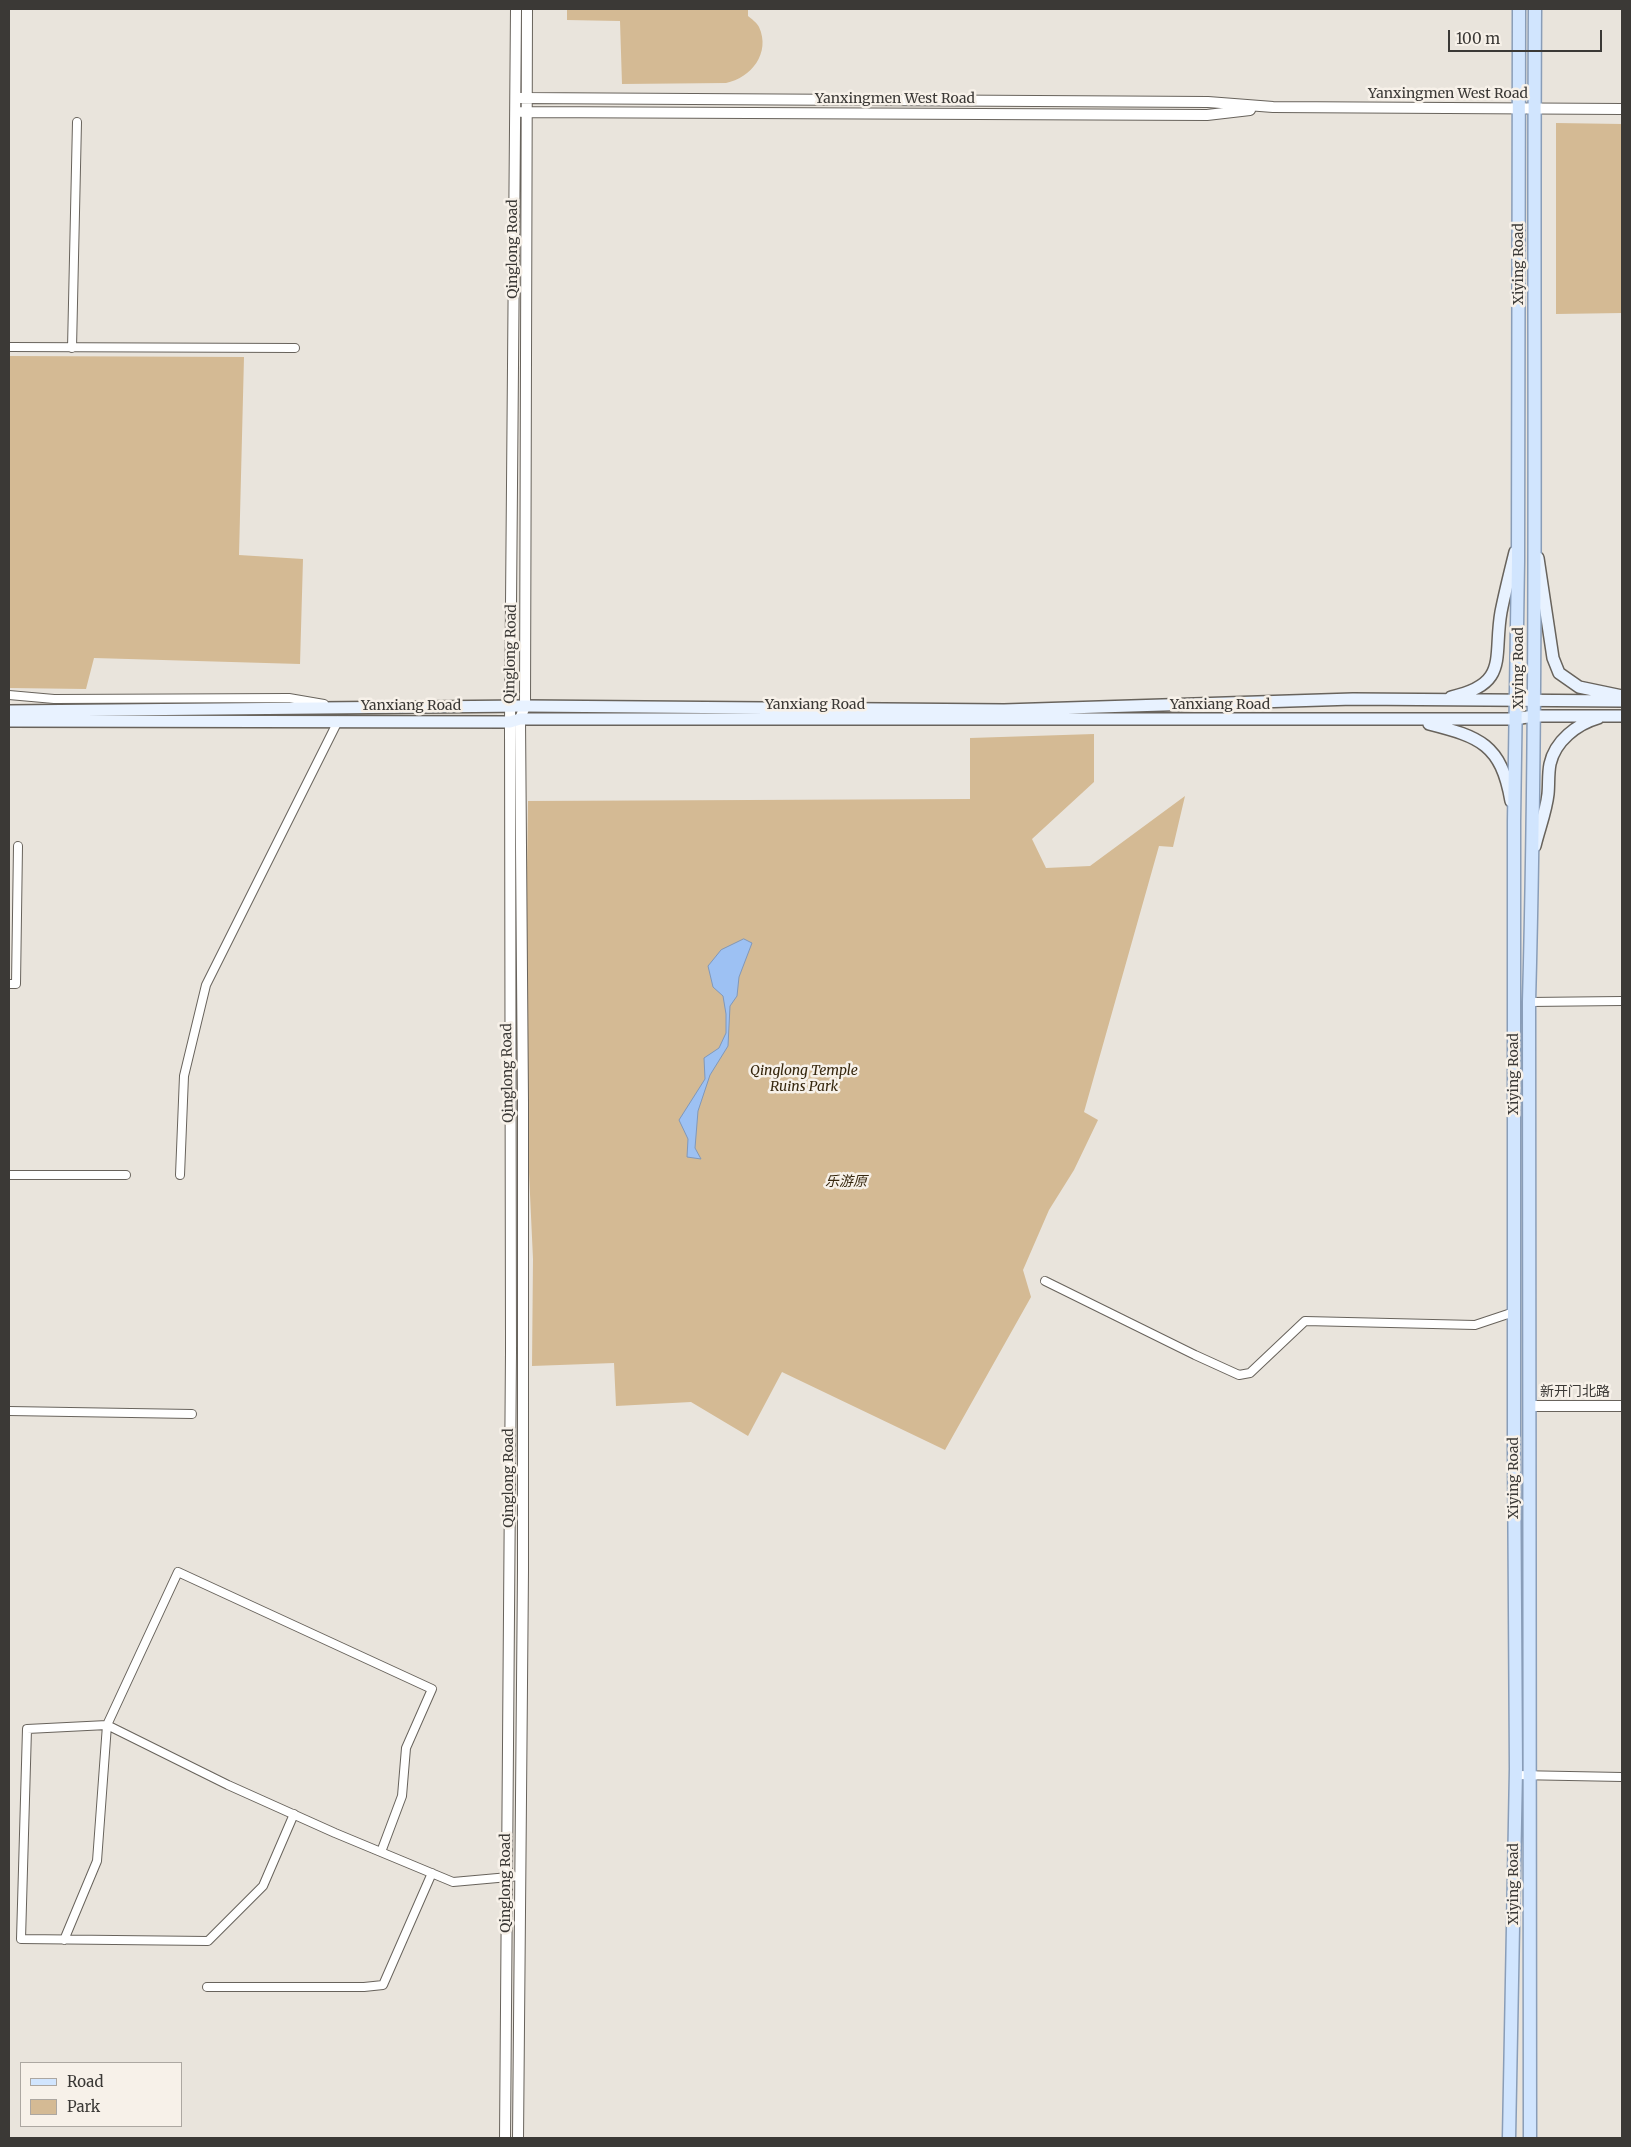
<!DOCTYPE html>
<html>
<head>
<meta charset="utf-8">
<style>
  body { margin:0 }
  #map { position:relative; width:1631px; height:2147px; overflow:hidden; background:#e9e4dc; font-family:Merriweather,serif }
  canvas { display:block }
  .frame { position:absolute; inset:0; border:10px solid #3b3936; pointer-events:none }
  .legend { position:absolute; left:20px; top:2062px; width:162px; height:65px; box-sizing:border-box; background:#f7f1e9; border:1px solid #aca7a1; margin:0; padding:6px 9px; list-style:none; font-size:15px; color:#3b3936 }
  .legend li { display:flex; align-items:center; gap:10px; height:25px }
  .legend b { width:25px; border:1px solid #aca7a1 }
  .scale { position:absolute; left:1448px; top:30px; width:154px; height:22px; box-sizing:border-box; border:2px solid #3b3936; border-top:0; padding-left:6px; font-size:15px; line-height:18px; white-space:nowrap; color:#3b3936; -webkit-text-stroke:4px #f7f1e9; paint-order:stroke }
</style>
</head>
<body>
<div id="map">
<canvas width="1631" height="2147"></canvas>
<div class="frame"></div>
<ul class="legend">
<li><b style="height:6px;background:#d1e5fe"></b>Road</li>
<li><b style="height:14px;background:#d4ba94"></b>Park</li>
</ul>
<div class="scale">100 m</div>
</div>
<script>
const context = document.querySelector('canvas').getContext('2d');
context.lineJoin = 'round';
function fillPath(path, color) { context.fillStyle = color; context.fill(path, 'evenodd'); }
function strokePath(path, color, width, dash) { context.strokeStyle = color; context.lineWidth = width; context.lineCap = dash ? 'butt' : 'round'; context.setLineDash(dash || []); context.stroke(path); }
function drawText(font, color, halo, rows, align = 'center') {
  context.font = font + ' Merriweather,"Noto Sans SC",serif'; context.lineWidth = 5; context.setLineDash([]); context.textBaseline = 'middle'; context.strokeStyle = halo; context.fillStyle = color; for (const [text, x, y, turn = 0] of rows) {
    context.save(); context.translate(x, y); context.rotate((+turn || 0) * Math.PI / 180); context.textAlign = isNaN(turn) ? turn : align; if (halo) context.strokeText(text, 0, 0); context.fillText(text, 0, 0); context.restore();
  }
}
fillPath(new Path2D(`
  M567,9H748V16C752,19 757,23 759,27C771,53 751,78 726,83L622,84L620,21L567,20Z
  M1556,123L1622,124V313L1556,314Z
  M9,356L244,357L239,555L303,559L300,664L94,658L86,689L9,688Z
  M1094,734V782L1032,839L1046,868L1090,866L1185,796L1173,847L1159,846L1084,1112L1098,1120L1074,1170L1049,1210L1023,1270L1031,1297L945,1450L782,1372L748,1436L691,1402L616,1406L614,1363L532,1366L533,1259L524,1065L528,801L970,799V738Z`), '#d4ba94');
const water = new Path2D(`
  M744,939L752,943L739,977L737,996L730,1006L728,1046L710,1075L698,1111L695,1148L701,1159L687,1157L688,1139L679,1120L705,1079L704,1058L719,1048L726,1033V1014L723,996L713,987L708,966L721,950Z`);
fillPath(water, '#9dc1f3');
strokePath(water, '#8098ba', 1);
const minor = new Path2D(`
  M9,347L295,348
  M72,348L77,122
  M9,695L54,699L289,698L324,704
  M9,984H16L18,846
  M1529,1002L1622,1001
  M9,1175H126
  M180,1175L184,1076L206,985L338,721
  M1045,1281L1195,1355L1239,1375L1250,1373L1305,1321L1475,1325L1514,1312
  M9,1411L192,1414
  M1516,1775L1622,1777
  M294,1814L263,1886L208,1941L21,1939L27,1729L107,1725L228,1785L335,1833L453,1882L520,1876
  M64,1940L97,1861L107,1725L178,1572L432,1689L406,1748L402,1796L381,1852
  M207,1987H364L383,1985L432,1873`);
const tertiary = new Path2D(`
  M521,98L1208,102L1273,107L1622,109
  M522,112L1207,115L1250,110
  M1529,1406H1622
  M505,2138L511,1351L510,722L516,9
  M518,2138L523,1570V1102L520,719L525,706L527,9`);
const secondary = new Path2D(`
  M1538,558L1553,658L1559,673L1579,687L1622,696
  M1451,697C1510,684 1493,657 1501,612C1505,592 1510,572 1515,552
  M9,711L525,706L1004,710L1353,699L1622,701
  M9,721L510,722L520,719H1514L1534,716H1622
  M1429,724C1480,737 1501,744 1511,801
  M1535,846C1539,829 1546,812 1548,794C1549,784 1548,774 1550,764C1555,741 1577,724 1598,718`);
const primary = new Path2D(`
  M1509,2138L1516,1769L1514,1450V821L1518,561L1519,9
  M1530,2138L1529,1002C1538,671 1533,340 1535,9`);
strokePath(minor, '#68635c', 10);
strokePath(tertiary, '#68635c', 12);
strokePath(secondary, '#68635c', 14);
strokePath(primary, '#899db8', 15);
strokePath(minor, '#fff', 8);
strokePath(tertiary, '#fff', 10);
strokePath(secondary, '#e8f2ff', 11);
strokePath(primary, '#d1e5fe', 12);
drawText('14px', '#3b3936', '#f7f1e9', [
  ["Yanxingmen West Road",1448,94],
  ["Yanxingmen West Road",895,99],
  ["Qinglong Road",513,249,-90],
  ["Xiying Road",1519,264,-90],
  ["Qinglong Road",511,654,-89],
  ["Xiying Road",1519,668,-90],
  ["Yanxiang Road",815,705],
  ["Yanxiang Road",1220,705],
  ["Yanxiang Road",411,706],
  ["Qinglong Road",508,1073,-91],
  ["Xiying Road",1514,1074,-90],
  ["新开门北路",1575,1392],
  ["Qinglong Road",509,1478,-90],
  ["Xiying Road",1514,1478,-90],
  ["Qinglong Road",506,1883,-90],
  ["Xiying Road",1514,1884,-90]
]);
drawText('italic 14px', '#36270e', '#f7f1e9', [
  ["Qinglong Temple",804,1071],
  ["Ruins Park",804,1087],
  ["乐游原",846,1182]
]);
</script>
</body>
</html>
